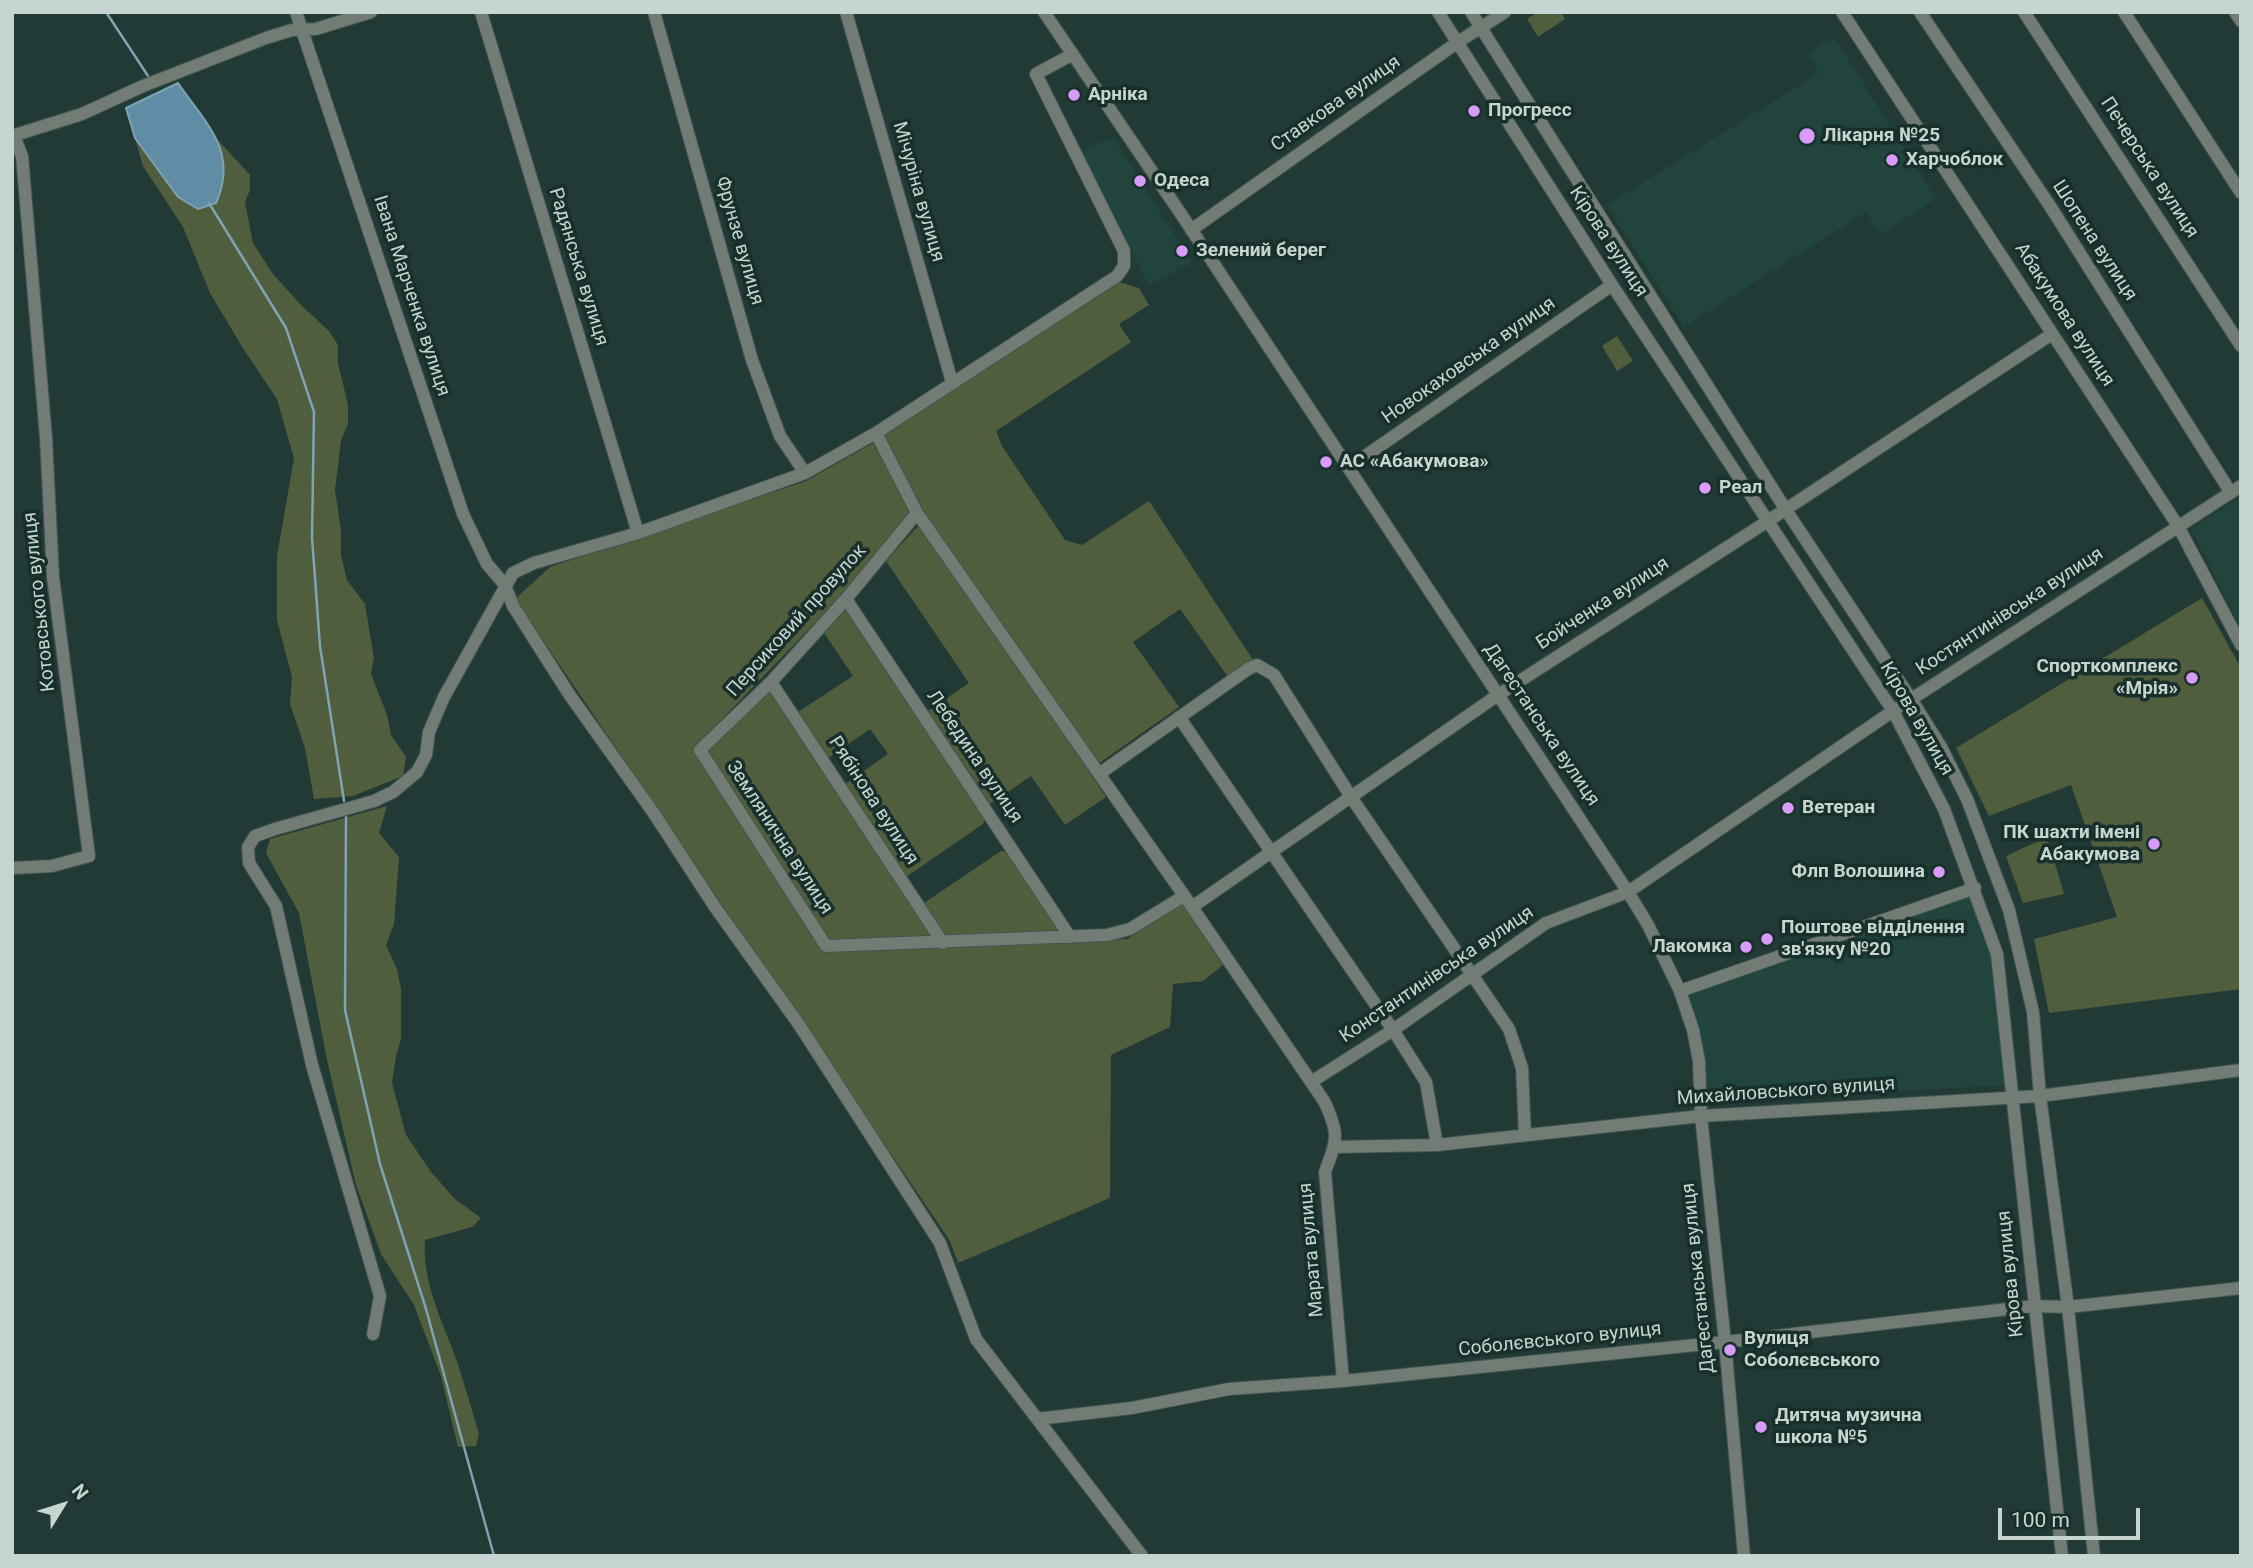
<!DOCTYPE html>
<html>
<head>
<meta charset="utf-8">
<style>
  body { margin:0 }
  #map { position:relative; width:2253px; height:1568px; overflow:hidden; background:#223a35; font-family:Roboto,sans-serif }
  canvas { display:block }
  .frame { position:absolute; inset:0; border:14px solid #c7d5d2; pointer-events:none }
  .north { position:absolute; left:28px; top:1470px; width:70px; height:70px; -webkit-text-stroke:5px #17302b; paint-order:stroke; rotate:52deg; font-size:19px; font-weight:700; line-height:28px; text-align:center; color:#c7d5d2 }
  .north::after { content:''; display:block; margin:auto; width:24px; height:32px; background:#c7d5d2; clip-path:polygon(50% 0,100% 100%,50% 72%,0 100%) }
  .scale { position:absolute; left:1998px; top:1508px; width:142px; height:32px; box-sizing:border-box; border:4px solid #c7d5d2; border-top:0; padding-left:9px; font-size:21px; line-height:24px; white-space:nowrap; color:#c7d5d2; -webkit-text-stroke:5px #17302b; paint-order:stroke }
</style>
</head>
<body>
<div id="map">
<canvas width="2253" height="1568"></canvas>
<div class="frame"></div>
<div class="north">N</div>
<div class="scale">100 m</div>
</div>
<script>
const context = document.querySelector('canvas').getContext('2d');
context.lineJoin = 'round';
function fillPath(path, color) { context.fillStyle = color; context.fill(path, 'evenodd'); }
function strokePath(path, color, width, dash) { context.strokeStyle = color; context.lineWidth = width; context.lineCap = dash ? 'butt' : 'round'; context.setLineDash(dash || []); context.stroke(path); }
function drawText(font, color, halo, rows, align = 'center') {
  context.font = font + ' Roboto,sans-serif'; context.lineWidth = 7; context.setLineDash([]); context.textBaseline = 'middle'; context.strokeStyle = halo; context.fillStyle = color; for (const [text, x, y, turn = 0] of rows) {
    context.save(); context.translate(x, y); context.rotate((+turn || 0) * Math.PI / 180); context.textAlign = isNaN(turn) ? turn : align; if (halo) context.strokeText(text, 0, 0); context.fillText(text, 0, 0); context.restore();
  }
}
fillPath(new Path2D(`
  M1834,37L1936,199L1880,234L1866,212L1684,327L1607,205L1819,73L1807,54Z
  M1113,137L1192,263L1149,285L1080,152Z
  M2241,497V628L2191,529Z
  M1972,895L1992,955L2008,1085L1707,1101L1702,1046L1684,994Z`), '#21443d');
fillPath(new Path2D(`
  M1538,12H1561L1565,19L1538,37L1527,19Z
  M135,138L178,197L224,158L218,140L250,175V190L245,202L253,243L272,273L301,305L329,331L338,345V363L348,405V424L341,440L335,490L341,531V555L347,580L365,604L374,658L371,674L387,715L391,735L406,757L403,776L353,796L314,799L305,748L290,704L292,677L277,620V556L294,458L277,399L241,345L210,293L183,227L143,166Z
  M1116,281L1139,288L1149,305L1119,324L1131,342L996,431L1002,446L1065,540L1082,545L1149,501L1253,660L1229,676L1226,674L1180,609L1133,642L1179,707L1098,764L922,515L881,435Z
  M1617,336L1633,361L1617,371L1602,346Z
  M873,443L910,511L842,595L694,748L822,950L1127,939L1182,904L1223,965L1203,981L1173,984L1170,1027L1111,1055L1110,1198L958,1263L950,1241L515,599L550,567L806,481Z
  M917,527L925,529L1106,797L1065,825L1031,776L990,804L928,711L969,683L886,561Z
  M2202,598L2241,668V989L2049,1013L2034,939L2117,917L2071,785L1989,816L1956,748Z
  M847,608L986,817L983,824L906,877L845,784L888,754L870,729L828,758L798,712L853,676L824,633Z
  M770,688L938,941L829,943L705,750Z
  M387,806L379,833L399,857L394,924L386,945L397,969L401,989V1039L396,1056L392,1083L406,1135L431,1172L455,1199L481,1218L472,1227L425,1240C422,1281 441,1318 455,1356C464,1381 471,1408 479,1434L476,1446L458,1447L441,1376L414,1305L381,1254L356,1185L327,1060L299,913L266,853L270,839Z
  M2047,837L2064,894L2023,903L2006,856Z
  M1001,851L1009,852L1063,934L948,941L924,903Z`), '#505e3d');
const water = new Path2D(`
  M178,83C206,124 239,151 216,203L198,209L178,197L135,138L126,108Z`);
fillPath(water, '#608da5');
strokePath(water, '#7fa3b2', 2);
strokePath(new Path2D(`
  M106,12L150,79
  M209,203L286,328L314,412L312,537L320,646L344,801
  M346,816L345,1010L380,1164L426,1309L494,1556`), '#7fa3b2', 2.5);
const minor = new Path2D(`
  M296,12L463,514L487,564L505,585L513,606L569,694L653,812L715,907L800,1026L940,1243L976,1339L1142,1556
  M481,12L638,533
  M654,12L752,360L780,436L805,473
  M846,12L952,382
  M1044,12L1185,220L1628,892L1648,925L1680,991L1693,1030L1699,1061L1701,1116L1725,1342L1744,1556
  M1438,12L1612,285L1893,711L1944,809L1997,954L2062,1556
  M1471,12L1786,510L1911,699L1941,747L1967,799L2009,910L2033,1012L2040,1096L2068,1307L2094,1556
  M1842,12L2178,526L2241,645
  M1920,12L2050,206L2231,493
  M2024,12L2241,346
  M2124,12L2241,193
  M2235,12L2241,21
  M12,136L82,114L143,86L266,38L292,30L316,29L371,12
  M1191,230L1458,42L1505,12
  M876,433L917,513L1192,907L1498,695L1768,521L2052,334
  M1348,468L1612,285
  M917,513L846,599L771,682L700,750L826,946L1107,935L1130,929L1184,896
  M846,599L1070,937
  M771,682L943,943
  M1179,717L1393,1030L1426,1082L1437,1145
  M1099,774L1248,669L1257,665L1274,675L1351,797L1509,1029L1522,1068L1525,1135
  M12,868L52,866L89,856L53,577L46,438L22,156L14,136
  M1192,907L1324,1101C1340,1135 1337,1139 1325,1172L1343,1381
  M1680,991L1975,888
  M1311,1082L1393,1030L1546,923L1628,892L1893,711L2241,486
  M1334,1147L1437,1145L1701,1116L2040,1096L2241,1070
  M373,1334L380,1296L312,1065L276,906L249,863L248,847L255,836L275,829L374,801L393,792L417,772L426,755L429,732L444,697L513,573L534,563L638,533L805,473L876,433L1117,276L1124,266V251L1036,74L1073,54
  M1037,1419L1132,1408L1229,1389L1343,1381L1725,1342L2034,1306L2068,1307L2241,1288`);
strokePath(minor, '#405651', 14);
strokePath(minor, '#727b74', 12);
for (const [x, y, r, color] of [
  [1074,95,7,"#d89bf8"],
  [1474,111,7,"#d89bf8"],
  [1807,136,9,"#d89bf8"],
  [1892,160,7,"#d89bf8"],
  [1140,181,7,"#d89bf8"],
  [1182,251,7,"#d89bf8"],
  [1326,462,7,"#d89bf8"],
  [1705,488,7,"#d89bf8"],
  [2192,678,7,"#d89bf8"],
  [1788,808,7,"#d89bf8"],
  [2154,844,7,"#d89bf8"],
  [1939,872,7,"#d89bf8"],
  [1767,939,7,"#d89bf8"],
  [1746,947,7,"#d89bf8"],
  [1730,1350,7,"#d89bf8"],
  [1761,1427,7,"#d89bf8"]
]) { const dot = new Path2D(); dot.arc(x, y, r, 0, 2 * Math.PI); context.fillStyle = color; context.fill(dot); strokePath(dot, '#17302b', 2.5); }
drawText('bold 19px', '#c7d5d2', '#17302b', [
  ["Арніка",1088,95],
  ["Прогресс",1488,111],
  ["Лікарня №25",1823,136],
  ["Харчоблок",1906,160],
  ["Одеса",1154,181],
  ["Зелений берег",1196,251],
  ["АС «Абакумова»",1340,462],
  ["Реал",1719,488],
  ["Спорткомплекс",2178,667,"right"],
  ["«Мрія»",2178,689,"right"],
  ["Ветеран",1802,808],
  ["ПК шахти імені",2140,833,"right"],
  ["Абакумова",2140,855,"right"],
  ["Флп Волошина",1925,872,"right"],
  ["Поштове відділення",1781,928],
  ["зв'язку №20",1781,950],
  ["Лакомка",1732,947,"right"],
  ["Вулиця",1744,1339],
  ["Соболєвського",1744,1361],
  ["Дитяча музична",1775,1416],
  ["школа №5",1775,1438]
], 'left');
drawText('19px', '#c7d5d2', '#17302b', [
  ["Ставкова вулиця",1336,104,-35],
  ["Печерська вулиця",2149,168,57],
  ["Мічуріна вулиця",918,192,74],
  ["Фрунзе вулиця",739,241,74],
  ["Шопена вулиця",2094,241,57],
  ["Кірова вулиця",1608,242,57],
  ["Радянська вулиця",578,267,73],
  ["Івана Марченка вулиця",411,296,72],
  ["Абакумова вулиця",2064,315,57],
  ["Новокаховська вулиця",1469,361,-35],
  ["Котовського вулиця",40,602,-96],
  ["Бойченка вулиця",1603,604,-33],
  ["Костянтинівська вулиця",2010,612,-33],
  ["Персиковий провулок",797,621,-48],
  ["Кірова вулиця",1916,719,60],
  ["Дагестанська вулиця",1541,725,56],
  ["Лебедина вулиця",974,757,56],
  ["Рябінова вулиця",873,801,57],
  ["Землянична вулиця",779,838,57],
  ["Константинівська вулиця",1437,975,-34],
  ["Михайловського вулиця",1786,1092,-4],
  ["Марата вулиця",1312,1250,-95],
  ["Кірова вулиця",2011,1274,-96],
  ["Дагестанська вулиця",1699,1278,-96],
  ["Соболєвського вулиця",1560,1340,-6]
]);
</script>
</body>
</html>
